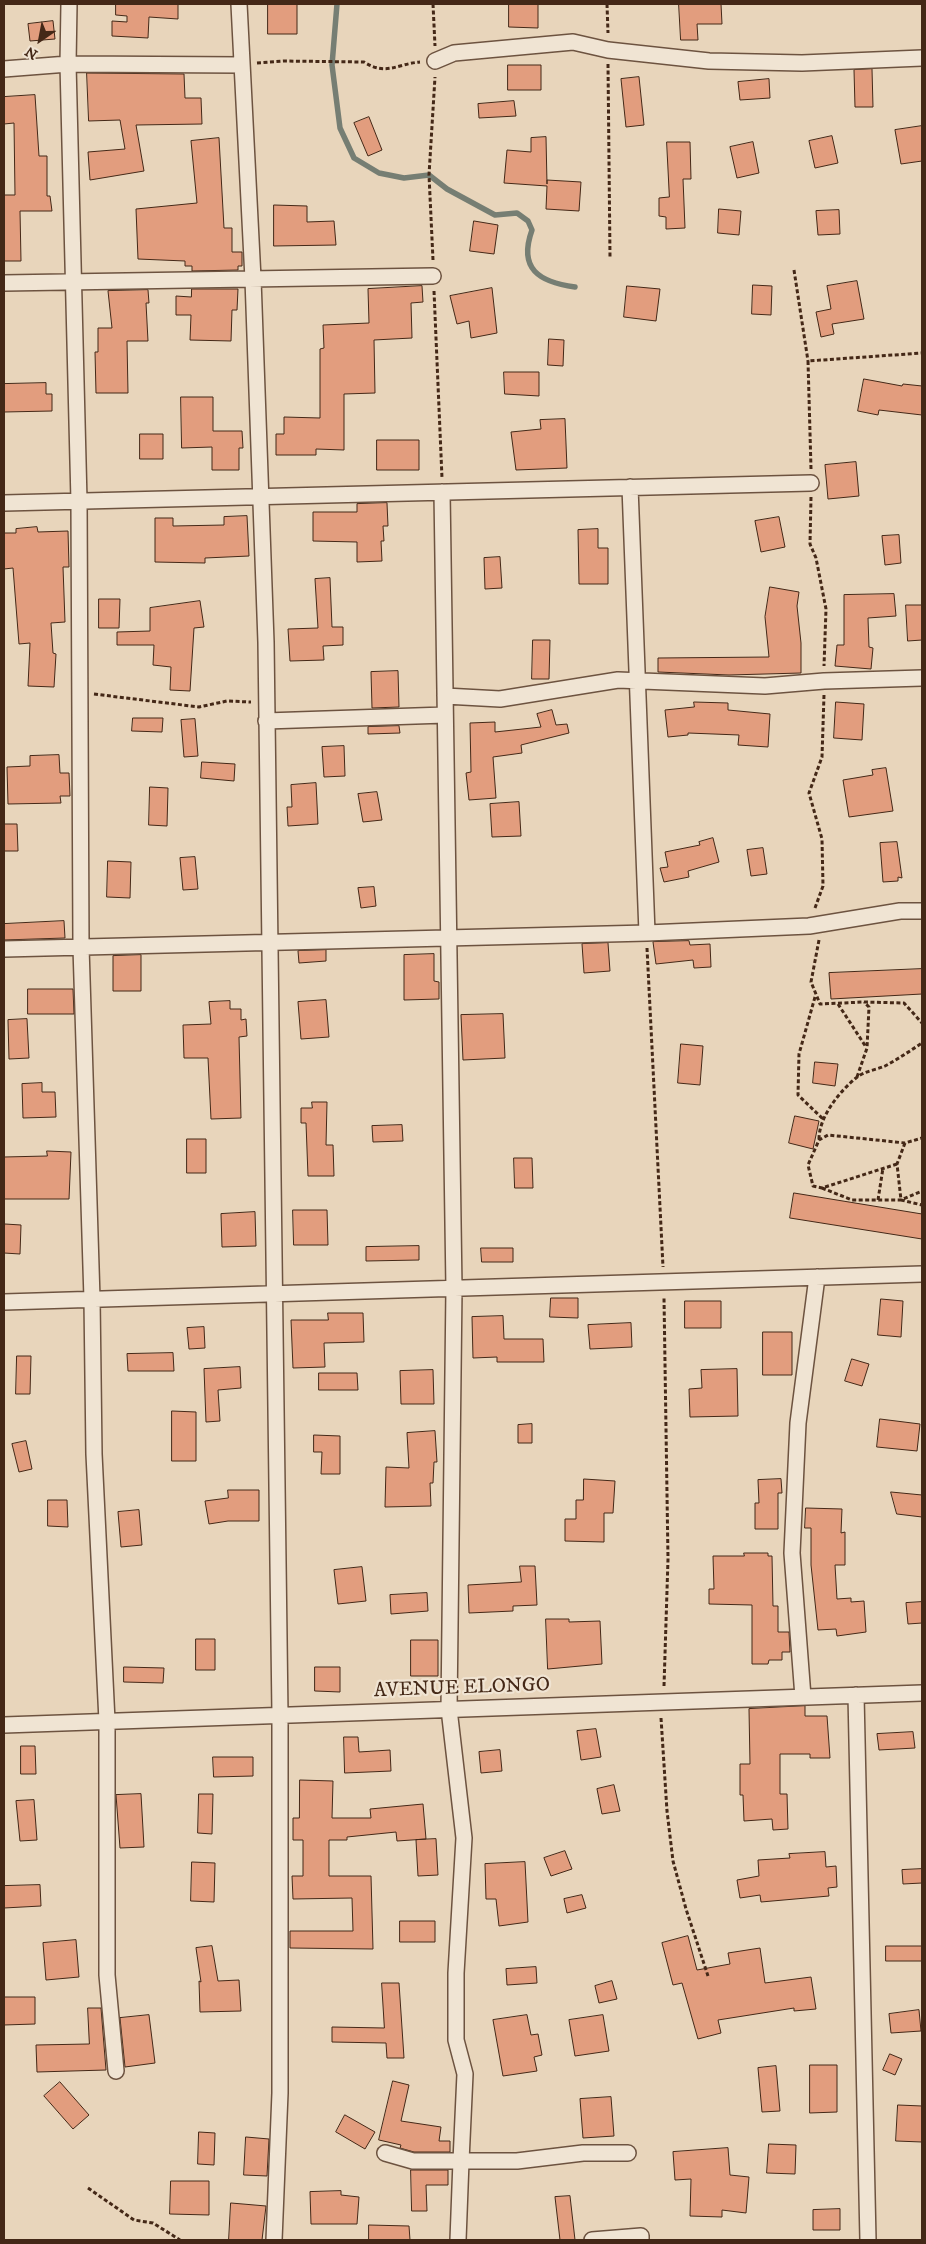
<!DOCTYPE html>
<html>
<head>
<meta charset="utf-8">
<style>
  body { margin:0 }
  #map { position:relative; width:926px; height:2244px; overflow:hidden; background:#e8d5bb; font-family:"IM FELL DW Pica",serif }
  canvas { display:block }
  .frame { position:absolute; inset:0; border:5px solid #442817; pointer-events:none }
  .north { position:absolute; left:15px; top:15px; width:50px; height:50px; -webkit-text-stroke:4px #f0e4d3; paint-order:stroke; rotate:213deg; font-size:14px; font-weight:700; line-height:20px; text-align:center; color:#442817 }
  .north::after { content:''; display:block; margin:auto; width:18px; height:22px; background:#442817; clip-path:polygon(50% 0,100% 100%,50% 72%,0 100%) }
</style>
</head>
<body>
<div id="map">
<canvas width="926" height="2244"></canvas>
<div class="frame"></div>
<div class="north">N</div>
</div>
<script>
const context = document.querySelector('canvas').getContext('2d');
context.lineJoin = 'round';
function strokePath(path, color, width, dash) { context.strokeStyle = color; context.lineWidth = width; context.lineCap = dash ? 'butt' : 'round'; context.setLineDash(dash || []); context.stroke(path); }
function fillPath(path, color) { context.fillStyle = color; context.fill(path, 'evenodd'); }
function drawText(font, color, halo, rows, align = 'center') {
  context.font = font + ' "IM FELL DW Pica",serif'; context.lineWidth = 4.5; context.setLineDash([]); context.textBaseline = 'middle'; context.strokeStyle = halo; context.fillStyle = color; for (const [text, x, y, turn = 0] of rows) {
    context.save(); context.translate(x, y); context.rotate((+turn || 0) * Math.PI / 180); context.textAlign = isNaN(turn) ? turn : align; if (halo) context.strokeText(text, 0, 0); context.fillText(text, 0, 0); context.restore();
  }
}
strokePath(new Path2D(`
  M337,4L332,65L340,128L354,158L379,173L404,178L429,175L447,189L495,215L517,213L528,221L532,230C518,269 539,282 575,287`), '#767e73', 5.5);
const building = new Path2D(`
  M116,4H178V19L149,17L148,38L112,36V21L127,22V16L116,15Z
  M268,4H297V34H268Z
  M509,4H538V28L509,27Z
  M679,4H721L722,24H697L698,40H681Z
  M53,21L55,39L30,41L28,24Z
  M508,65H541V90H508Z
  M872,69L873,107H855L854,70Z
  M87,73L184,74L185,98H201L202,124L136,125L144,171L90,180L88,152L125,149L120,120L89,121Z
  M639,77L644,125L626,127L621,79Z
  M769,79L770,98L740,100L738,82Z
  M35,95L39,156H47V196H50L52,211H20L21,261H4V195H15L14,123L4,124V97Z
  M514,101L516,116L479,118L478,104Z
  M369,117L382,150L368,156L354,123Z
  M922,126V161L901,164L895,130Z
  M832,136L838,163L815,168L809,141Z
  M546,137L547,184V180L581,182L579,211L546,209L547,186L504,183L507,150L531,152V138Z
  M219,138L224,228H232V252H242V266H238V270L192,271V266H185V261L138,259L136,209L197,203L191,141Z
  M667,142H690L691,179H683L685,228L666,229V217L659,216V198L669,197Z
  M753,142L759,173L737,178L730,147Z
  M274,205L307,206V222L334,221L336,245L274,246Z
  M719,209L741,211L739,235L718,233Z
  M839,210L840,234L818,235L816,211Z
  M474,221L498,225L494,254L470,251Z
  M857,281L864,319L832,324L834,334L821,337L816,312L831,309L827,286Z
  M753,285L772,286L771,315L752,314Z
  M422,286L423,302L411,303L412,338L374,340L375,393L344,394V450L316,449V455H276V434H284V417L320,418V349L324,348L323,325L369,323L368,289Z
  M627,286L660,289L656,321L624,317Z
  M492,288L497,333L471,338L469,321L457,324L450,296Z
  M192,289H238L237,310H232L231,341L190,340L191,315H176V296L191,297Z
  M148,290L149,303H146L148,341H127L128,393H96L95,352H98V328H112L108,291Z
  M549,339L564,340L563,366L548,365Z
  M504,372H539V396L505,394Z
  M864,379L902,386L903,384L922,386V415L879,410L878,415L858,411Z
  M46,383V394H52V411L4,412V384Z
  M181,397H213V431H242L243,448H239V470H212V447L182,448Z
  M565,419L567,468L516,470L511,432L541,429L540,420Z
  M140,434H163V459H140Z
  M377,440H419V470H377Z
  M856,462L859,496L828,499L825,465Z
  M387,503L388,526H383L384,541H381L382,561L357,562V542L313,541V512H357V504Z
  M247,516L249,556L205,558V563L155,562V518H173V526L224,525V517Z
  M779,517L785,547L761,552L755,521Z
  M37,527L38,532L68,531L69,567H63L65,622L51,623L53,653L56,654L54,687L28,686L30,643L19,644L13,568L4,569V533H16V529Z
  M598,529V548H608V584H579L578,530Z
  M899,535L901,563L885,565L882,536Z
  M500,557L502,588L485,589L484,558Z
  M330,578L332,627H343V645L323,646L324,660L290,661L288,629L318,628L315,579Z
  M770,587L799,592L797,606L801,643V673L729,675L658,672V658L769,657L765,617Z
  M894,594L896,616L868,618L869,647L873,648L871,669L835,666L837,645H844V595Z
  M99,599H120L119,628H99Z
  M200,601L204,627L194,628L190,691L170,690L171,667L153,665L154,645H117V632L150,631V608Z
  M906,605H922V640L908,641Z
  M533,640H550L549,679H532Z
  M398,671L399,707L372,708L371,672Z
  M694,702L728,703V710L770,714L768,747L738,745L739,735L688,733V735L668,737L665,710L694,707Z
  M836,702L864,704L862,740L834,738Z
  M552,710L556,725L567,724L569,733L521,745L522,753L493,757L496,798L469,800L466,773L471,772L470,723L495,722V732L541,727L537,714Z
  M133,718H163L162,732L132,731Z
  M195,719L198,756L184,757L181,720Z
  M399,726L400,733L368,734V727Z
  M344,746L345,776L324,777L322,747Z
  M59,755L60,773H69L70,796H60L61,803L8,804L7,767L30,766V756Z
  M202,762L235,764L234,781L201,778Z
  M886,768L893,811L849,817L843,780L873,775L872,770Z
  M316,783L318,824L288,826L287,807H292L291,785Z
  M150,787L168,788L167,826L149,825Z
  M377,792L382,820L363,822L358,794Z
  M519,802L521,836L492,837L490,804Z
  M4,824H17L18,851H4Z
  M713,838L719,862L688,871L689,877L664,882L660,868L668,867L665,852L700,845L699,842Z
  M897,842L902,878L898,877V881L883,882L880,843Z
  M763,848L767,874L751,876L747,850Z
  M195,857L198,889L183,890L180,858Z
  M108,861L131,862L130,898L107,897Z
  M374,887L376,906L361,908L358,888Z
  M64,921L65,938L4,940V924Z
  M689,941L690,945L710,944L711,967L694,968L693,960L656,964L653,942Z
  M608,943L610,971L584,973L582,944Z
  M326,950V961L299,963L298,951Z
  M434,954V981L439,982V999L404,1000V955Z
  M141,955V991H113V956Z
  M922,969V994L831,999L829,973Z
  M28,989H73L74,1014H28Z
  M326,1000L329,1037L301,1039L298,1002Z
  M230,1001V1009H241V1020L246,1019L247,1036L239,1037L241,1118L211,1119L208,1058H184L183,1025L211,1024L209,1002Z
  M503,1014L505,1058L463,1060L461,1015Z
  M27,1019L29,1058L9,1059L8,1020Z
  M681,1044L703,1046L700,1085L678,1083Z
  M815,1062L838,1064L835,1086L813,1083Z
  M42,1083V1092H55L56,1117L23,1118L22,1084Z
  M312,1102H327L326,1145H333L334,1176H308L306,1123H301V1108H312Z
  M795,1116L819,1121L813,1149L789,1143Z
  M402,1125L403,1141L373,1142L372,1126Z
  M187,1139H206V1173H187Z
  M47,1151L71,1152L69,1199H4V1157L47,1156Z
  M514,1158H532L533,1188H515Z
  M794,1193L922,1214V1239L790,1218Z
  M293,1210H327L328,1245H294Z
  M255,1212L256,1246L222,1247L221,1214Z
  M5,1224L21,1225L20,1254L4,1253Z
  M419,1246V1260L366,1261V1247Z
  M481,1248H513V1262H482Z
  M551,1298H578V1318L550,1317Z
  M881,1299L903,1301L901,1337L878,1335Z
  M685,1301H721V1328H685Z
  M328,1313H363L364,1342L324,1343L325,1367L293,1368L291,1320H328Z
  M503,1316L504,1339H543L544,1362H497V1357L473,1358L472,1317Z
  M631,1323L632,1347L590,1349L588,1325Z
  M204,1327L205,1348L189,1349L187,1328Z
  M763,1332H792V1375H763Z
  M173,1353L174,1371H128L127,1354Z
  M17,1356H31L30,1394H16Z
  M852,1359L869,1364L862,1386L845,1381Z
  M240,1367L241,1388L218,1390L220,1421L206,1422L204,1369Z
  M737,1369L738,1416L690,1417L689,1389L702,1388L701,1370Z
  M433,1370L434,1404H401L400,1371Z
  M319,1373H357L358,1390H319Z
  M172,1411L196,1412V1461H172Z
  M880,1419L920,1424L917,1451L877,1447Z
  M532,1424V1443H518V1425Z
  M435,1431L437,1462H434L433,1483H430L431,1506L385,1507L386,1467L409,1468L407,1433Z
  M314,1435L340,1436V1474H321L322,1452H314Z
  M26,1441L32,1469L19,1472L12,1444Z
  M584,1479L615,1481L613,1513H604V1542L565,1541V1519H576V1500H583Z
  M781,1479L782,1493H778V1529H755V1503H759L758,1480Z
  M228,1490H259V1521H228L209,1524L205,1501L228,1498Z
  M891,1492L922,1495V1517L897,1514Z
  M48,1500H67L68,1527L48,1526Z
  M806,1508L842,1509L841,1533L845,1532V1565H835L837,1599L851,1598V1602L864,1601L866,1632L837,1636L836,1629L818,1630L811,1565V1528H805Z
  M139,1510L142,1545L121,1547L118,1512Z
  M744,1553H768V1556H772L773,1606H778V1632H789L790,1652H782V1660H769L768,1664H752V1605L709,1604V1589H714L713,1556H744Z
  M520,1566H535L537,1605L513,1606V1611L469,1613L468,1585L521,1582Z
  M362,1567L366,1601L338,1604L334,1570Z
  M427,1593L428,1611L391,1614L390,1595Z
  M922,1602V1623L908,1624L906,1603Z
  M546,1619H569V1622L600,1621L602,1664L548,1669Z
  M196,1639H215V1670H196Z
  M411,1640H438V1676H411Z
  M124,1667L164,1668L163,1683L124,1682Z
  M315,1667H340V1692L315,1691Z
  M805,1706V1716H827L830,1758H810V1754H780V1794H787L788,1829L773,1830L772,1819L744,1821L743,1795H740V1764H750L749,1709Z
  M596,1729L601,1757L581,1760L577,1731Z
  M913,1732L915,1748L879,1750L877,1734Z
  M344,1737H358L359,1752L390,1750L391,1771L345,1773Z
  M21,1746H35L36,1774H21Z
  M500,1750L502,1771L481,1773L479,1752Z
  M213,1757H253V1776L214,1777Z
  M300,1780L333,1781L332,1818H371L370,1809L423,1804L426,1839L397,1841L396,1832L347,1837V1840H329V1876H371L373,1949L290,1948V1931H353L352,1898L293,1899L292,1876H303V1840H293V1818H299Z
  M614,1785L620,1811L602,1814L597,1789Z
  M141,1794L144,1847L120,1848L116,1795Z
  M199,1794H213L212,1834L198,1833Z
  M34,1800L37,1840L20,1841L16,1801Z
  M436,1839L438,1875L418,1876L416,1840Z
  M565,1851L572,1869L551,1876L544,1858Z
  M825,1852L826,1867L836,1866L837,1887L828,1888L829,1896L761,1902L760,1895L740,1898L737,1880L759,1876L758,1860L790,1858L789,1854Z
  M192,1862L215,1863L214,1902L191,1901Z
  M525,1862L528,1922L499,1926L496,1899H486L485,1864Z
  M922,1869V1883L903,1884L902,1870Z
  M40,1885L41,1906L4,1908V1886Z
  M582,1895L586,1908L567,1913L564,1899Z
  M400,1921H435V1942H400Z
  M688,1936L697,1970L730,1964L728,1953L760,1948L765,1983L811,1977L816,2009L794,2011V2008L718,2020L721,2033L698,2039L682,1983L673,1985L662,1943Z
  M76,1940L79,1977L46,1980L43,1943Z
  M212,1946L218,1981L239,1980L241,2011L200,2012L199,1981L201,1982L196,1948Z
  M886,1946H922V1961H886Z
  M536,1967L537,1983L507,1985L506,1969Z
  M612,1981L617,1999L599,2003L595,1986Z
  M382,1983H399L404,2058H387L386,2043L332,2042V2027L384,2028Z
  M4,1997H35V2024L4,2025Z
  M88,2008H101L106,2070L37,2072L36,2045L89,2044Z
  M919,2010L921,2031L891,2033L889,2014Z
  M149,2015L155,2063L125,2067L120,2018Z
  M527,2015L531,2035L538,2034L542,2055L534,2057L537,2071L503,2076L493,2020Z
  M603,2015L609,2051L575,2056L569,2020Z
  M890,2054L902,2059L895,2075L883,2070Z
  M810,2065H837V2112L810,2113Z
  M776,2066L780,2111L762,2112L758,2068Z
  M393,2081L409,2085L401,2121L441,2127L439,2141H450V2152H414L400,2148L401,2145L379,2140Z
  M60,2082L89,2115L73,2129L44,2096Z
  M611,2097L614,2136L583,2138L580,2099Z
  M898,2105L922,2106V2142L896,2141Z
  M345,2115L375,2132L365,2149L336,2132Z
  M199,2132L215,2133L214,2165L198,2164Z
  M246,2137L269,2139L267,2176L244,2175Z
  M769,2144L796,2145L795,2174L767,2173Z
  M728,2148L730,2175L749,2177L746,2213L722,2210V2217L690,2216L691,2179L675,2180L673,2152Z
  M411,2170H448V2185H426L427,2211H412Z
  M171,2181H209V2215L170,2214Z
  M341,2191V2195L359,2197L357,2224H311L310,2192Z
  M570,2196L575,2240H560L555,2197Z
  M231,2203L266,2206L262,2240H229Z
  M840,2209V2230H813V2210Z
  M369,2225L409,2226L410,2240H369Z`);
fillPath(building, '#e29d7e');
strokePath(building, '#442817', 1);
const street = new Path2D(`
  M69,4L68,64L79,501L81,947L92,1299L94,1454L107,1721V1975L116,2071
  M239,4L253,279L266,642L280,1715V2093L274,2240
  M435,61L454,53L573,42L608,50L709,61L802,63L922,58
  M4,69L68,64L242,65
  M4,283L433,276
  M630,487L647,933
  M4,503L811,483
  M445,696L500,699L618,680L765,686L824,681L922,678
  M266,721L445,715
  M4,949L647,933L809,926L900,911H922
  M4,1302L922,1274
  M856,1695L868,2240
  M803,1697L792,1553L798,1423L817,1277
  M4,1725L922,1693
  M385,2153L413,2161H461L465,2074L456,2040V1973L464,1838L449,1709L454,1288L442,492
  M458,2240L461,2161H517L583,2153H628
  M592,2240L641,2236V2240`);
strokePath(street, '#6d5340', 18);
strokePath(new Path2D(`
  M433,4L435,46
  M607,4L608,33
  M257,63L283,61L364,62C386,76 397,64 420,62
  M608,64L610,257
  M433,260L429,175L435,77
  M794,270L808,361
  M434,291L442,478
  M811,469L808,361L922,353
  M811,497L810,544L816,558L826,609L824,666
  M94,694L199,707L227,701L251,702
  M815,908L823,886L822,839L809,793L822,757L824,695
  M819,940L811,982L820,1004L864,1002L904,1003L922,1023
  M647,948L663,1267
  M815,997L799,1054L798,1095L823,1119
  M838,1004L866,1047
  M857,1077L867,1048L869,1007L864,1002
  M819,1139C819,1117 839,1092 856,1078C864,1071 876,1070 885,1066C898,1059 910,1051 922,1043
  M905,1143L897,1164L901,1200L922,1205
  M897,1164L822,1188L813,1186L808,1165L819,1140L828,1135L905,1143L922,1138
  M822,1188L852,1200H901L922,1191
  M878,1200L883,1168
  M664,1686L668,1559L664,1298
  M661,1718L667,1811L673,1861L686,1909L708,1976
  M88,2188L134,2220L153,2223L180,2240`), '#442817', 3, [4, 2.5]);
strokePath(street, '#f0e4d3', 15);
drawText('20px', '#442817', '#f0e4d3', [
  ["AVENUE ELONGO",462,1689,-2]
]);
</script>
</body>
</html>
